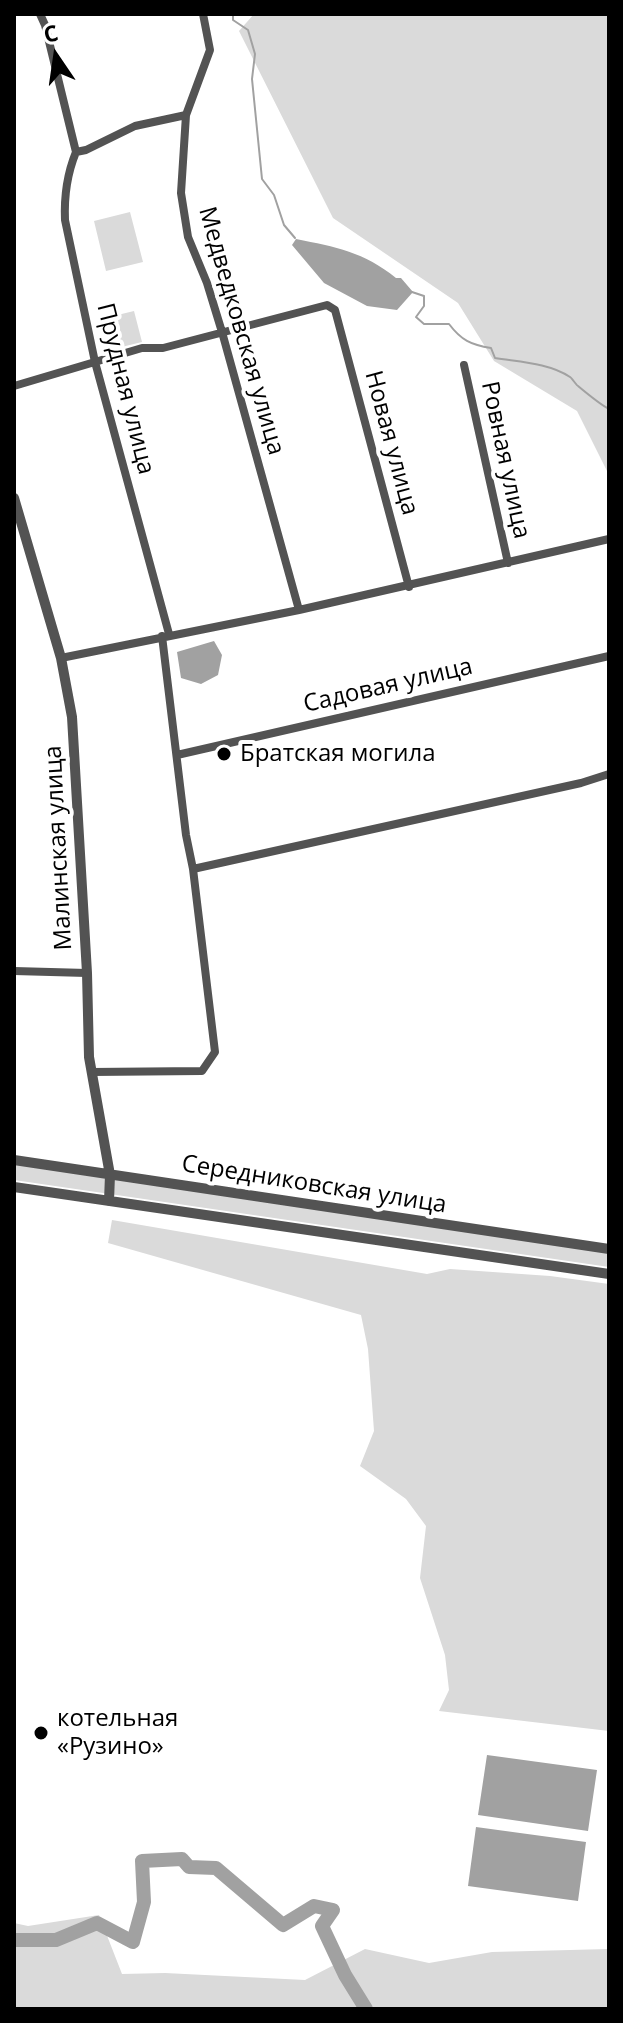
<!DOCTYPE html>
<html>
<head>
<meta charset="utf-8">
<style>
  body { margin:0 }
  #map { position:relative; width:623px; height:2023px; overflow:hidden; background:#fff; font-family:"Open Sans",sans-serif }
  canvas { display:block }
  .frame { position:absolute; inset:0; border:16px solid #000; pointer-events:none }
  .north { position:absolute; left:16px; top:16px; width:80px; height:80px; -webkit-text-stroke:6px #fff; paint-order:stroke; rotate:347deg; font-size:22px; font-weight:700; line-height:32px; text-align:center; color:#000 }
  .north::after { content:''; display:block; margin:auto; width:28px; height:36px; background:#000; clip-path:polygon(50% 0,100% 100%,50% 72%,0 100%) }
</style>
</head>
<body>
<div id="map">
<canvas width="623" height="2023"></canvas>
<div class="frame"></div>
<div class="north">С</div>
</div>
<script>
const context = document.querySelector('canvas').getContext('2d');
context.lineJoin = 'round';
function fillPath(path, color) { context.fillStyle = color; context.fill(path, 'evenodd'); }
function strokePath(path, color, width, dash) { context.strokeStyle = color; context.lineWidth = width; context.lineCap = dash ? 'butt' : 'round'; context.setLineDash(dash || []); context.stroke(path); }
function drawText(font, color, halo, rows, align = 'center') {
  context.font = font + ' "Open Sans",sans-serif'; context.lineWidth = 8; context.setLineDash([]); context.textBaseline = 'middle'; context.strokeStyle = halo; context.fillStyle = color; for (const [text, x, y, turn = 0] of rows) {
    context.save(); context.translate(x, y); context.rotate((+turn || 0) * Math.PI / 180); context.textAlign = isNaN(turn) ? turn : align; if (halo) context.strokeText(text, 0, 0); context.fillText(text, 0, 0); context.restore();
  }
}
fillPath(new Path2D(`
  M254,14H609V475L577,411L494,361L458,303L333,218L239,31Z
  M130,212L143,262L106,271L94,221Z
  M134,311L142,342L105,351L97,320Z
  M14,1164L609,1251V1267L14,1180Z
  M112,1220L427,1274L450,1269L550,1276L609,1284V1731L439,1711L449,1690L445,1655L420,1578L426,1526L406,1499L360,1466L374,1431L368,1349L361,1315L108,1243Z
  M99,1915L122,1974L165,1973L305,1980L365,1949L429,1963L492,1952L609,1949V2009H14V1923L28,1926Z`), '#dadada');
fillPath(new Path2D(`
  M296,239C336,247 364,252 396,278H401L413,292L397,310L367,306L324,283L292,245Z
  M214,641L222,655L218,675L201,684L181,678L177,652Z
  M487,1755L597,1770L588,1831L478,1815Z
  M476,1827L586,1842L578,1901L468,1886Z`), '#a1a1a1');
strokePath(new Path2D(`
  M233,14V20L248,30L255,54L252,79L262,179L274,195L284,225L295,238
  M412,292L424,296V306L416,317L424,324H449C461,340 471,345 491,348L495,358C519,362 549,363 570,377C571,377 577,386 578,386C584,391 603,406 609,409`), '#a1a1a1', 2);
strokePath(new Path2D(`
  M14,1940H56L97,1923L133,1942L144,1902L142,1861L182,1859L189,1867L216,1868L283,1925L314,1906L333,1910L322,1926L345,1975L366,2009`), '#a1a1a1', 14);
strokePath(new Path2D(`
  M40,14L45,25L76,152
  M203,14L210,50L186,115L181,193L188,237L207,283L222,332L299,610
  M76,152C67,174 64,196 65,220L95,362L169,634
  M76,152L86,150L135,126L186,115
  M464,365L508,563
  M14,386L142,348H163L327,305L335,310L409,587
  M61,658L299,610L609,539
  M177,755L609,656
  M193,869L581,783L609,774
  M14,971L87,973
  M91,1072L202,1071L215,1052L193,869L186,835L162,636`), '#535353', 8);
strokePath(new Path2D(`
  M14,498L61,658L72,717L87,973L89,1057L110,1175L109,1201
  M14,1160L609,1249
  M14,1187L609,1274`), '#535353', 10);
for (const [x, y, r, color] of [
  [224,754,8,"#000"],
  [41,1733,8,"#000"]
]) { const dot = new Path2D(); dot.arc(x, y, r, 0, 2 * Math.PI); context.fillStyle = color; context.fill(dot); strokePath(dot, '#fff', 3); }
drawText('24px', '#000', '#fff', [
  ["Медведковская улица",241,331,74],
  ["Прудная улица",125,389,76],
  ["Новая улица",391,443,75],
  ["Ровная улица",505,460,78],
  ["Садовая улица",388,686,-13],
  ["Малинская улица",59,848,-93],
  ["Середниковская улица",314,1185,9]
]);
drawText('24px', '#000', '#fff', [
  ["Братская могила",240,754],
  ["котельная",57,1719],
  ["«Рузино»",57,1747]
], 'left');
</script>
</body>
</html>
